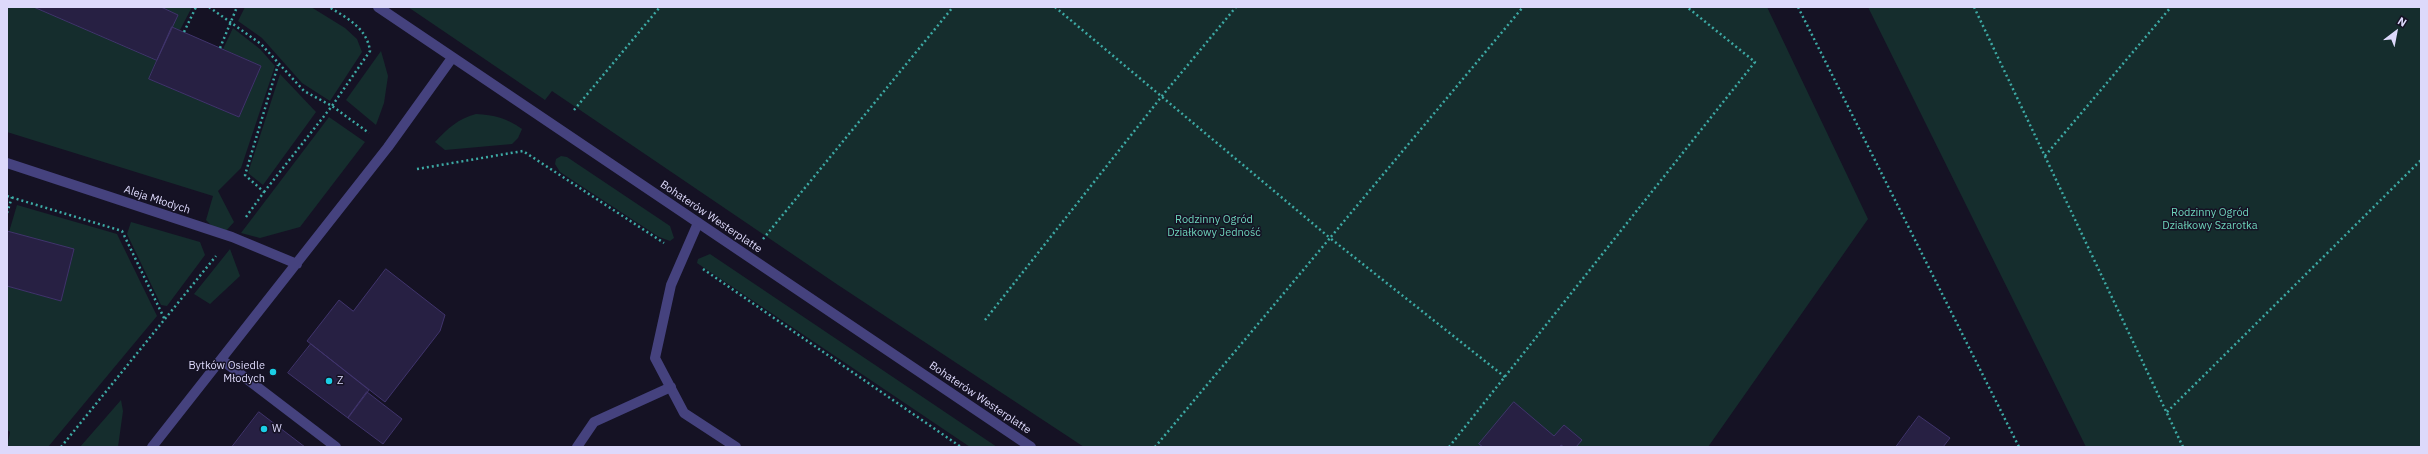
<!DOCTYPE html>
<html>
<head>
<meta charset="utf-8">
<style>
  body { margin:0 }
  #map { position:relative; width:2428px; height:454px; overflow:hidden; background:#151224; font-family:"IBM Plex Sans",sans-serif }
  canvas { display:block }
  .frame { position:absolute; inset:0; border:8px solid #ddd9fb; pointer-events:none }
  .north { position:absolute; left:2376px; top:12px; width:40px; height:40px; -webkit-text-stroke:3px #151224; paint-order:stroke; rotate:32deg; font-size:11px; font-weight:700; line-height:16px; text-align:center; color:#ddd9fb }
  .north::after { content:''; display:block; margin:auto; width:14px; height:18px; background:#ddd9fb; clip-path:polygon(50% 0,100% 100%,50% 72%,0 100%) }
</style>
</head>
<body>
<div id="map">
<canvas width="2428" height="454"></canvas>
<div class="frame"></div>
<div class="north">N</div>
</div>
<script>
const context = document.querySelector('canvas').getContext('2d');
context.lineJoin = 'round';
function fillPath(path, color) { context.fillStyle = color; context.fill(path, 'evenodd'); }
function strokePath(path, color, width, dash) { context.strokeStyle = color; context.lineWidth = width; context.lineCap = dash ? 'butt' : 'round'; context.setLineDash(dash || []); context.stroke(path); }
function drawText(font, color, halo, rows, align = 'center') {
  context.font = font + ' "IBM Plex Sans",sans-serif'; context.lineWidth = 3; context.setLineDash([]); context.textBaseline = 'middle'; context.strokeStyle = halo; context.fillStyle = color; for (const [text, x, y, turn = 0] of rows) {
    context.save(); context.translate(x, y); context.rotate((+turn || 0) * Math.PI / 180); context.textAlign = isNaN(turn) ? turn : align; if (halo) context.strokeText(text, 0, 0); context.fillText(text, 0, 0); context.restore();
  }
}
fillPath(new Path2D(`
  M7,7H34L157,60L149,79L239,117L261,66L223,49L233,28L260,49L275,66L241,168L218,191L234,222L225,232L213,227L206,220L213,196L7,132Z
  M161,7H192L180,30L172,27L178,15Z
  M245,7H311L345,28L357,39L362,52L330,101L302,83L262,38L238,21Z
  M408,7H1767L1868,219L1708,447H1084L838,285L552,91L545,100Z
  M1868,7H2421V447H2086Z
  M381,51L388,76L384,103L376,125L346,100Z
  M280,74L316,112L263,185L248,173Z
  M476,114C494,115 507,118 522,129L518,138L512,144L445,150L435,142C448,128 458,119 476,114Z
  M329,117L365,142L300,227L260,238L241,233Z
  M561,156L567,157L670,226L674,238L670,241L659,237L560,172L555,164L556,159Z
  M17,205L117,234L157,316L48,447H7L10,432L7,430V286L61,301L74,250L9,232Z
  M131,222L200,242L205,255L167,306L161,305L127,234Z
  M230,249L240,276L210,304L194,294Z
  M710,254L997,447H970L697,263L698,259Z
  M121,400L123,411L118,447H80Z`), '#152d2d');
const building = new Path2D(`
  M34,7H161L178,15L157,60Z
  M172,27L261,66L239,117L149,79Z
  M7,231L74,249L61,301L7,286Z
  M386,269L445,315L440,331L385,402L307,341L339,300L353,311Z
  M311,344L369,390L348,418L288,373Z
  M367,392L402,419L383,444L348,418Z
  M1514,402L1554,436L1564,425L1582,440L1576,447H1564L1561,445L1560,447H1483L1479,444Z
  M259,412L305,447H232Z
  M1919,416L1950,438L1943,447H1896Z`);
fillPath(building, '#272043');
strokePath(building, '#40346c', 1);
strokePath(new Path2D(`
  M209,7L261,44L304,91L332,106L369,133
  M1055,7L1330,238L1155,447
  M1798,7L2019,447
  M1974,7L2183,447
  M184,32L196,7
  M220,48L237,7
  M574,110L660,7
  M2045,156L2171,7
  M417,169L523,151L664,243
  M264,192L332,106L370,51C367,28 347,18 329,7
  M7,196L122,231L165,320
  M7,213L12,197
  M246,217L264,192L245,175L278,65
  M763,239L953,7
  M703,269L961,447
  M985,320L1162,96L1236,7
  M1505,377L1330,238L1523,7
  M2167,412L2421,160
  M61,447L216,256
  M1449,447L1755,62L1687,7`), '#3daaa5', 2.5, [2, 3]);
strokePath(new Path2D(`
  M698,223L671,285L655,358L684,413L736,447
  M222,360L336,447
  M577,447L594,422L671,387`), '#45427e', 10);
strokePath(new Path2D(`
  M378,7L1031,447
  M7,163L232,237L297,264
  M152,447L388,147L452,58`), '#45427e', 10);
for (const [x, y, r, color] of [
  [273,372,4,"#1bcee5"],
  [329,381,4,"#1bcee5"],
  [264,429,4,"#1bcee5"]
]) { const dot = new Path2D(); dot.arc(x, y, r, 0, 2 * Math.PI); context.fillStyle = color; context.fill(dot); strokePath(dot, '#151224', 1.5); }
drawText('11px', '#ddd9fb', '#151224', [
  ["Aleja Młodych",157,200,18],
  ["Bohaterów Westerplatte",711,217,34],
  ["Bohaterów Westerplatte",980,398,34]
]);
drawText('11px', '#6dd3ba', '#151224', [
  ["Rodzinny Ogród",2210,213],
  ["Działkowy Szarotka",2210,226],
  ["Rodzinny Ogród",1214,220],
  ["Działkowy Jedność",1214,233]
]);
drawText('11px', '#ddd9fb', '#151224', [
  ["Bytków Osiedle",265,366,"right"],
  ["Młodych",265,379,"right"],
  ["Z",337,381],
  ["W",272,429]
], 'left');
</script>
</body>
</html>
